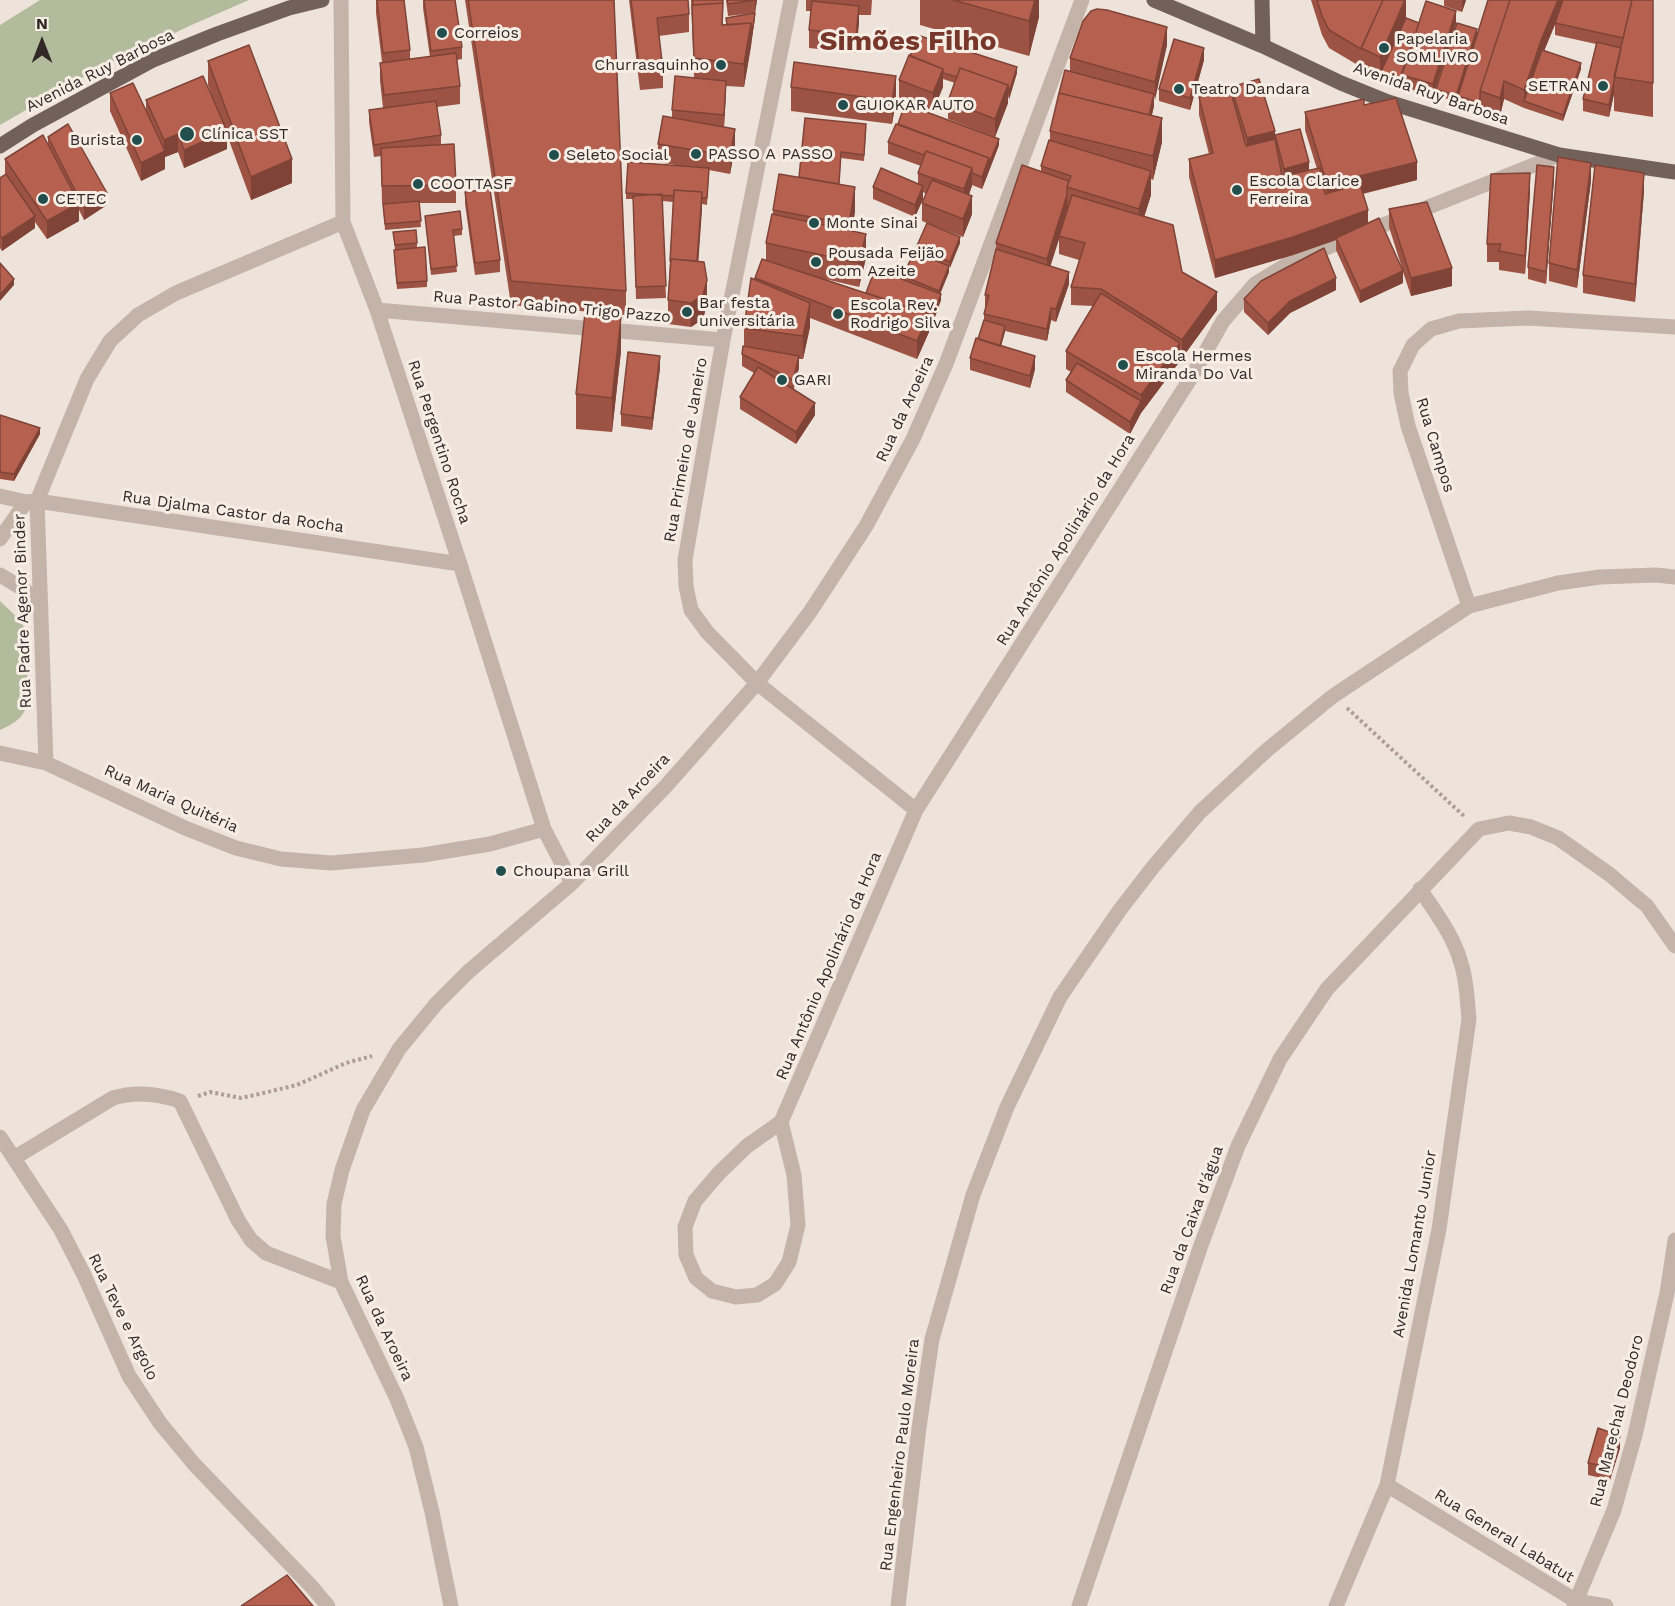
<!DOCTYPE html>
<html>
<head>
<meta charset="utf-8">
<style>
  body { margin:0 }
  #map { position:relative; width:1675px; height:1606px; overflow:hidden; background:#eee3da; font-family:"Work Sans",sans-serif }
  canvas { display:block }
  .north { position:absolute; left:12px; top:12px; width:60px; height:60px; -webkit-text-stroke:4px #f6ede5; paint-order:stroke; rotate:0deg; font-size:16px; font-weight:700; line-height:24px; text-align:center; color:#322927 }
  .north::after { content:''; display:block; margin:auto; width:21px; height:27px; background:#322927; clip-path:polygon(50% 0,100% 100%,50% 72%,0 100%) }
</style>
</head>
<body>
<div id="map">
<canvas width="1675" height="1606"></canvas>
<div class="north">N</div>
</div>
<script>
const context = document.querySelector('canvas').getContext('2d');
context.lineJoin = 'round';
function fillPath(path, color) { context.fillStyle = color; context.fill(path, 'evenodd'); }
function strokePath(path, color, width, dash) { context.strokeStyle = color; context.lineWidth = width; context.lineCap = dash ? 'butt' : 'round'; context.setLineDash(dash || []); context.stroke(path); }
function drawText(font, color, halo, rows, align = 'center') {
  context.font = font + ' "Work Sans",sans-serif'; context.lineWidth = 6; context.setLineDash([]); context.textBaseline = 'middle'; context.strokeStyle = halo; context.fillStyle = color; for (const [text, x, y, turn = 0] of rows) {
    context.save(); context.translate(x, y); context.rotate((+turn || 0) * Math.PI / 180); context.textAlign = isNaN(turn) ? turn : align; if (halo) context.strokeText(text, 0, 0); context.fillText(text, 0, 0); context.restore();
  }
}
fillPath(new Path2D(`
  M40,0H249L196,23L97,69L0,125V25Z
  M0,601C8,609 17,616 23,625C27,634 30,701 25,710C21,720 9,726 0,730Z`), '#b2bb9c');
strokePath(new Path2D(`
  M1347,708L1465,817
  M198,1096L210,1092L241,1098L259,1094L297,1085L346,1063L372,1056`), '#b09d92', 4, [3, 3]);
strokePath(new Path2D(`
  M341,0L343,222L377,310L460,564L544,829L572,883
  M791,0L723,340L685,560L686,586L691,610L707,632L757,683L916,810
  M377,310L723,340
  M0,496L26,502L37,501L460,564
  M0,539L26,502
  M0,575L25,590L41,608
  M1469,606L1408,426L1401,393L1400,371L1413,345L1431,329L1459,321L1528,318L1675,327
  M0,753L46,763L185,828L236,848L281,859L331,863L423,855L490,844L544,829
  M46,763L37,501L87,379L110,341L138,315L176,293L343,222
  M781,1122L794,1175L798,1225L789,1262L775,1284L757,1295L736,1297L712,1291L696,1278L686,1255L685,1227L695,1201L719,1173L747,1146L781,1122L916,810L1192,376L1223,321L1255,284L1293,261L1559,155
  M0,1137L61,1230L84,1275L129,1376L160,1423L194,1464L311,1586L328,1606
  M14,1158L113,1098C136,1091 157,1093 180,1101L238,1220L251,1240L266,1253L341,1282
  M1387,1485L1576,1601L1606,1606
  M451,1606L432,1512L416,1447L397,1399L341,1282L333,1236L334,1204L342,1170L363,1110L399,1049L436,1004L468,972L572,883L666,786L757,683L810,612L866,526L913,439L946,364L1082,0
  M898,1606L919,1428L932,1339L973,1195L1007,1107L1060,997L1119,911L1153,867L1200,812L1267,750L1333,696L1469,606L1558,583L1600,577L1656,575L1675,577
  M1079,1606L1200,1248L1238,1146L1280,1059L1327,989L1479,829L1509,823L1531,827L1558,838L1609,874L1647,906L1675,946
  M1336,1606L1387,1485L1439,1229L1469,1019C1467,1000 1467,981 1461,963C1454,936 1435,912 1420,889
  M1574,1606L1614,1510L1635,1435L1667,1293L1675,1240`), '#c4b3a8', 15);
strokePath(new Path2D(`
  M1154,0L1263,46L1341,83L1388,102L1559,155L1675,172
  M1262,0L1263,46
  M0,146L33,125L153,60L217,34L289,8L322,0`), '#72605a', 15);
fillPath(new Path2D(`
  M376,0H404L410,50V59L430,57L423,8V0H455L462,47V59L457,60L460,86V104L437,107L441,135V145L456,185V203H419L421,227L385,230L383,204H386H382L381,156L374,157L369,122V110L383,108L380,81V63L382,62L376,13Z
  M465,0H614L626,291V315L511,305Z
  M629,0H688L689,14V32L659,36L663,70V88L640,90Z
  M691,0H723V25L755,19L744,87L726,86L724,127L735,147L730,174L709,170L707,205L702,204L698,261L707,304L703,319L691,327L668,324V300L673,202L662,201L666,298L636,299L633,199H626V193L687,167L658,162V144L672,118V110L694,78Z
  M726,0H757L755,13L728,16Z
  M806,0H872L871,15H859L856,53L809,48V30L811,11H806Z
  M920,0H1039V17L1029,56L920,25Z
  M1311,0H1406V18L1419,23L1456,24L1433,96L1402,87V78L1399,87L1380,80L1361,72V67L1329,48L1322,35Z
  M1444,0H1466L1462,12L1444,6Z
  M1653,0V117L1614,111V94L1609,117L1583,111V99L1596,44L1555,35V25L1544,51L1581,69L1563,121L1524,108L1504,99L1500,116L1458,102V96L1466,72L1456,102L1436,95V89L1477,34Z
  M1167,45L1154,100V106L1152,115L1162,142L1153,180L1151,179V195L1144,217L1182,272L1217,310L1182,358L1180,357V361L1141,413L1130,434L1066,392V380L1071,372L1066,369V351L1093,306L1071,305V287L1079,260L1059,254V238L1050,266L1069,284L1056,322L1051,320L1047,341L1005,331L1001,346L1035,369L1030,388L970,370V358L978,339L984,320V314L986,307H985V295L996,249V243L1041,172V166L1050,140V131L1070,72V58Z
  M909,55L1017,73L1008,99V103L995,137L948,119V101L955,83L943,79V87L933,111L899,98V80Z
  M1204,60L1190,110L1159,101V89Z
  M208,61L292,183L251,200L227,135V149L184,168L178,152L165,157V169L141,181L110,111V93L146,111V100L216,107L208,85Z
  M791,87L896,100L892,124L791,111Z
  M1231,87L1275,141V135L1309,170L1317,169L1305,130V112L1364,105L1417,180L1363,194L1368,223L1402,268L1389,227V209L1452,286L1411,296L1403,272V283L1360,303L1336,250V240L1293,255L1215,278L1189,177V159L1209,154L1199,115V97L1231,90Z
  M866,130L864,161L841,158L839,184L855,211L852,231L866,258L859,287L825,279L866,293L903,280V276L916,253V248L960,243L949,268V272L940,293L941,300L931,328L929,327V332L917,359L810,318V327L803,359H799V368L793,389L815,415L796,444L740,409V397L754,373L742,366V354L744,347V328L755,278L766,260V243L773,214V210L799,177Z
  M48,137L107,205L84,220L79,210V221L47,239L35,222V228L2,251L0,248V178L5,175V159L48,145Z
  M888,142L999,145L982,189L972,185L969,195L972,214L963,237L922,221V203L926,194L923,192V199L915,217L873,199V187L918,184V173L921,166L888,154Z
  M1554,179L1546,284L1528,279V267Z
  M1591,181L1577,288L1549,281V263Z
  M1530,191L1525,274L1499,270V262H1487V244Z
  M1644,191L1635,302L1583,293V275Z
  M465,192L500,260V272L475,275L465,204Z
  M425,216L462,229V235L453,236L457,272L431,275Z
  M393,232L417,243V248L427,281V287L397,289L394,256V250H395Z
  M1336,290L1290,313L1268,335L1244,312V299Z
  M621,351L612,432L576,429V394Z
  M660,368L652,430L621,426V414Z
  M0,415L40,434L14,481L0,479Z
  M1620,1448L1610,1480L1588,1475V1463Z`), '#9d5344');
fillPath(new Path2D(`
  M755,0H757L755,13Z
  M1035,0H1039V17L1029,56V21Z
  M1406,0V24L1380,74V57Z
  M1462,0H1466L1462,12Z
  M1558,0H1564V1L1524,101V90L1542,38Z
  M859,6V24L856,53V35Z
  M1456,11V24L1433,96V84Z
  M755,13L751,47L744,87V64L751,23Z
  M1167,27V45L1155,100V82Z
  M1477,29V35L1456,102V96Z
  M1420,30L1402,75V78L1399,87V81Z
  M1204,48V60L1190,110V98Z
  M1581,63V69L1563,121V115Z
  M1017,67V73L1009,100V93Z
  M943,69V87L933,111V93Z
  M896,76V100L892,124V101Z
  M726,81V93L724,127V115Z
  M1504,81V99L1500,116V98Z
  M1614,82V94L1609,117V105Z
  M1008,85V103L995,137V119Z
  M1154,94V106L1147,133V121Z
  M1162,118V142L1153,180V156Z
  M735,129V147L730,174V156Z
  M227,131V149L184,168V150Z
  M1275,131V143L1247,150V138Z
  M178,134V152L165,157V169L141,181V163L164,152V140Z
  M999,139V145L989,171V164Z
  M989,158V171L982,189V177Z
  M292,159V183L251,200V177Z
  M1309,162V174L1284,181V169Z
  M1417,162V180L1327,202V184Z
  M1591,163V181L1577,288V270Z
  M1554,167V179L1546,284V272Z
  M972,168V186L964,207V189Z
  M1151,171V195L1139,233V209Z
  M1530,173V191L1525,274V256Z
  M1644,173V191L1635,302V284Z
  M923,186V199L915,217V205Z
  M855,187V211L849,248V224Z
  M702,192V210L697,281V263Z
  M107,193V205L84,220V208Z
  M1067,195L1068,211L1047,277V259Z
  M972,196V214L963,237V219Z
  M79,203V221L47,239V221Z
  M1368,210V228L1336,238V240L1293,255L1215,278V260Z
  M35,216V228L2,251V238Z
  M866,234V258L859,287V263Z
  M960,237V243L950,268V262Z
  M949,266V272L939,297V291Z
  M1452,268V286L1411,296V278Z
  M1403,271V283L1360,303V291Z
  M1069,272V284L1056,322V309Z
  M1336,278V290L1290,313L1268,335V323L1290,301Z
  M14,279V285L0,301V295Z
  M707,280V304L703,319L691,327V303Z
  M1217,292V310L1182,358V340Z
  M941,294V300L931,328V322Z
  M810,303V327L803,359V336Z
  M1051,308V320L1047,341V329Z
  M929,314V332L917,359V341Z
  M621,317V351L612,432V398Z
  M1005,326V332L998,357V351Z
  M1180,343V361L1141,413L1130,434V422L1141,401V395Z
  M660,356V368L652,430V418Z
  M799,356V368L793,392V380Z
  M1035,356V369L1030,388V376Z
  M815,403V415L796,444V432Z
  M40,428V434L14,481V474Z
  M1620,1436V1448L1610,1480V1467Z`), '#7f4437');
const building = new Path2D(`
  M377,0H404L410,50L383,53Z
  M424,0H455L462,47L431,51Z
  M468,0H614L626,291L511,281Z
  M631,0H688L689,14L657,18L663,70L640,72Z
  M693,0H723V3L693,5Z
  M727,0H755L728,4Z
  M953,0H1035L1029,21Z
  M1317,0H1383L1361,49L1329,30L1322,16Z
  M1383,0H1405L1380,57L1361,48Z
  M1488,0H1510L1480,91V103L1458,96Z
  M1510,0H1558L1542,38L1524,90L1504,81L1500,98L1480,91Z
  M1563,0H1632L1623,38L1555,23Z
  M1632,0H1653V83L1614,77Z
  M812,1L859,6L856,35L809,30Z
  M1426,1L1456,11L1433,84L1402,75Z
  M723,3L722,25L751,23L744,64L694,58L692,5Z
  M1097,9L1107,10L1167,27L1155,82L1070,58L1083,21L1091,11Z
  M755,13L751,39V23L727,25L726,18Z
  M1406,18L1419,23L1399,81L1380,74Z
  M1457,23L1477,29L1456,96L1436,89Z
  M917,35L1017,67L1009,93L1008,85L960,68L957,77L943,73V69L910,56Z
  M1174,39L1204,48L1190,98L1159,89Z
  M1597,42L1621,48L1609,105L1583,99Z
  M249,45L292,159L251,177L208,61Z
  M1542,50L1581,63L1563,115L1524,101Z
  M456,53L460,86L384,95L380,63Z
  M909,55L943,69L933,93L899,80Z
  M794,62L896,76L892,101L791,87Z
  M960,68L1008,85L995,119L948,101Z
  M1065,70L1154,94L1149,115L1059,93Z
  M203,76L227,131L184,150L178,134L164,140L146,100Z
  M675,76L726,81L724,115L672,110Z
  M1259,79L1275,131L1247,138L1231,87Z
  M133,83L165,151L141,163L110,93Z
  M1230,89L1246,146L1275,139L1282,176L1320,168L1325,194L1360,184L1368,210L1293,237L1215,260L1189,159L1213,153L1199,97Z
  M1059,93L1162,118L1153,156L1050,131Z
  M1396,98L1417,162L1327,184L1305,112L1364,99V105Z
  M436,101L441,135L374,145L369,110Z
  M905,104L999,139L989,164V158L898,124Z
  M663,116L735,129L730,156L658,144Z
  M805,118L866,124L864,155L841,152L839,184L799,177Z
  M68,124L107,193L84,208L48,137Z
  M896,124L989,158L982,177L972,173V168L926,151L924,155L888,142Z
  M1300,129L1309,162L1284,169L1275,135Z
  M43,135L79,203L47,221L5,159Z
  M1049,140L1151,171L1139,209L1067,187L1071,176L1041,166Z
  M454,144L456,185L382,186L381,148Z
  M926,151L972,168L964,189L918,173Z
  M1558,157L1591,163L1577,270L1549,263Z
  M628,162L709,168L707,198H702V192L674,190V196L626,193Z
  M1022,165L1069,181L1067,187V195L1047,259L996,243Z
  M1537,165L1554,167L1546,272L1528,267Z
  M1595,165L1644,173L1635,284L1583,275Z
  M881,168L923,186L915,205L873,187Z
  M1530,173L1525,256L1499,251L1501,244H1487L1491,174Z
  M6,174L35,216L2,238L0,236V178Z
  M779,174L855,187L849,224L773,210Z
  M932,180L972,196L963,219L922,203Z
  M490,189L500,260L475,263L465,192Z
  M674,190L702,192L697,261L671,259V261H670Z
  M662,194L666,286L636,287L633,196Z
  M1072,195L1173,225L1182,272L1217,292L1182,340L1101,289L1071,287L1085,243L1059,236Z
  M419,201L421,221L385,224L383,204Z
  M1427,202L1452,268L1411,278L1389,209Z
  M460,211L462,229L453,230L457,266L431,269L425,216Z
  M772,214L866,234L859,263L766,243Z
  M1379,218L1403,271L1360,291L1336,238Z
  M927,223L960,237L950,262L916,248Z
  M416,230L417,243L395,245L393,232Z
  M425,247L427,281L397,283L394,250Z
  M1324,248L1336,278L1290,301L1268,323L1244,299L1261,281Z
  M996,249L1069,272L1056,309L1051,308L1047,329L984,314L989,295H985Z
  M914,252L949,266L939,291L903,276Z
  M671,259L704,262L707,280L703,295L691,303L668,300Z
  M762,259L929,314L917,341L755,278Z
  M0,263L14,279L0,295Z
  M875,269L941,294L931,322L929,321V314L866,293Z
  M751,278L810,303L803,336L744,328Z
  M1101,293L1180,343L1141,395L1066,351Z
  M585,313L621,317L612,398L576,394Z
  M984,320L1005,326L1000,346L978,339Z
  M976,338L1035,356L1030,376L970,358Z
  M743,346L799,356L793,380L742,354Z
  M628,352L660,356L652,418L621,414Z
  M1077,363L1141,401L1130,422L1066,380Z
  M758,367L815,403L796,432L740,397Z
  M0,415L40,428L14,474L0,472Z
  M1598,1428L1620,1436L1610,1467L1588,1463Z
  M287,1575L313,1606H241Z`);
fillPath(building, '#b6614f');
strokePath(building, '#7f4437', 1.5);
for (const [x, y, r, color] of [
  [442,33,6,"#224e4e"],
  [1384,48,6,"#224e4e"],
  [721,65,6,"#224e4e"],
  [1603,86,6,"#224e4e"],
  [1179,89,6,"#224e4e"],
  [843,105,6,"#224e4e"],
  [187,134,8,"#224e4e"],
  [137,140,6,"#224e4e"],
  [696,154,6,"#224e4e"],
  [554,155,6,"#224e4e"],
  [418,184,6,"#224e4e"],
  [1237,190,6,"#224e4e"],
  [43,199,6,"#224e4e"],
  [814,223,6,"#224e4e"],
  [816,262,6,"#224e4e"],
  [687,312,6,"#224e4e"],
  [838,314,6,"#224e4e"],
  [1123,365,6,"#224e4e"],
  [782,380,6,"#224e4e"],
  [501,871,6,"#224e4e"]
]) { const dot = new Path2D(); dot.arc(x, y, r, 0, 2 * Math.PI); context.fillStyle = color; context.fill(dot); strokePath(dot, '#f6ede5', 2); }
drawText('16px', '#322927', '#f6ede5', [
  ["Correios",454,33],
  ["Papelaria",1396,39],
  ["SOMLIVRO",1396,57],
  ["Churrasquinho",709,65,"right"],
  ["SETRAN",1591,86,"right"],
  ["Teatro Dandara",1191,89],
  ["GUIOKAR AUTO",855,105],
  ["Clínica SST",201,134],
  ["Burista",125,140,"right"],
  ["PASSO A PASSO",708,154],
  ["Seleto Social",566,155],
  ["Escola Clarice",1249,181],
  ["Ferreira",1249,199],
  ["COOTTASF",430,184],
  ["CETEC",55,199],
  ["Monte Sinai",826,223],
  ["Pousada Feijão",828,253],
  ["com Azeite",828,271],
  ["Bar festa",699,303],
  ["universitária",699,321],
  ["Escola Rev.",850,305],
  ["Rodrigo Silva",850,323],
  ["Escola Hermes",1135,356],
  ["Miranda Do Val",1135,374],
  ["GARI",794,380],
  ["Choupana Grill",513,871]
], 'left');
drawText('16px', '#322927', '#f6ede5', [
  ["Avenida Ruy Barbosa",100,71,-27],
  ["Avenida Ruy Barbosa",1431,94,19],
  ["Rua Pastor Gabino Trigo Pazzo",552,307,5],
  ["Rua da Aroeira",905,409,-65],
  ["Rua Pergentino Rocha",439,442,72],
  ["Rua Campos",1435,445,73],
  ["Rua Primeiro de Janeiro",686,450,-80],
  ["Rua Djalma Castor da Rocha",233,512,8],
  ["Rua Antônio Apolinário da Hora",1066,540,-58],
  ["Rua Padre Agenor Binder",23,611,-92],
  ["Rua da Aroeira",628,798,-47],
  ["Rua Maria Quitéria",171,799,24],
  ["Rua Antônio Apolinário da Hora",829,966,-67],
  ["Rua da Caixa d'água",1192,1220,-70],
  ["Avenida Lomanto Junior",1415,1244,-80],
  ["Rua Teve e Argolo",123,1317,64],
  ["Rua da Aroeira",384,1328,65],
  ["Rua Marechal Deodoro",1617,1421,-76],
  ["Rua Engenheiro Paulo Moreira",900,1455,-83],
  ["Rua General Labatut",1504,1536,32]
]);
drawText('bold 28px', '#77372a', '#f6ede5', [
  ["Simões Filho",908,42]
]);
</script>
</body>
</html>
